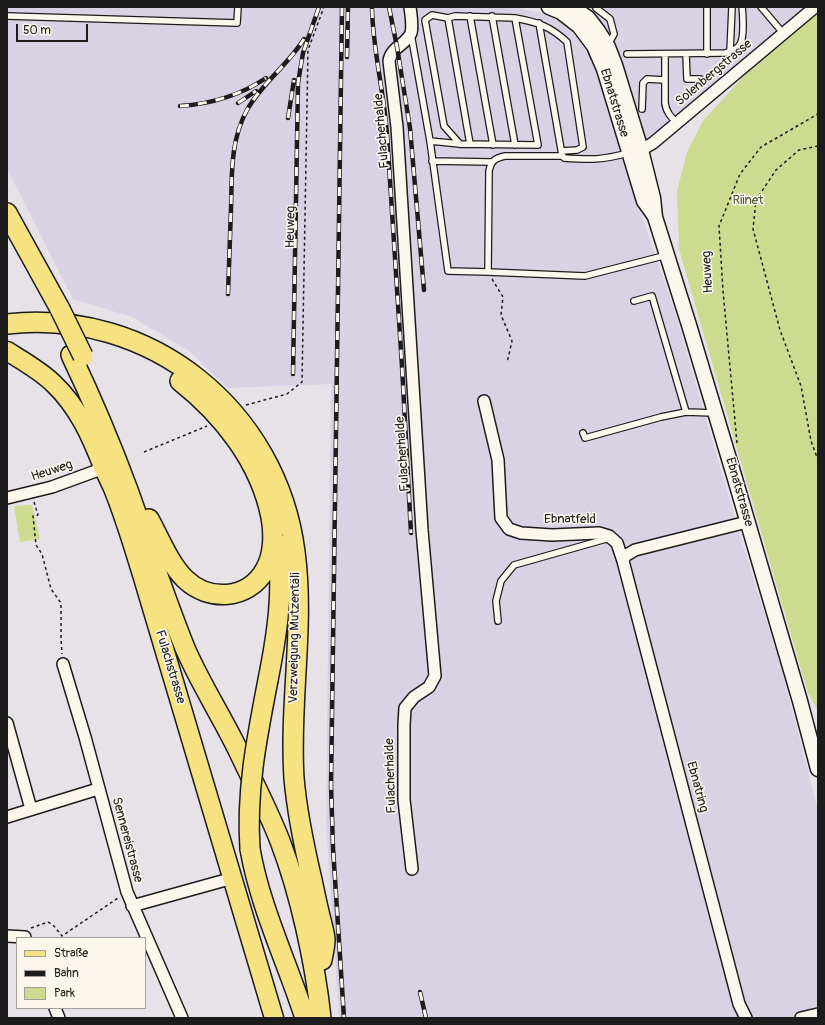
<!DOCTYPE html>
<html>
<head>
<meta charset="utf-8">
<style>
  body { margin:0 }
  #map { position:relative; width:825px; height:1025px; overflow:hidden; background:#e7e1e8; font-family:Pangolin,sans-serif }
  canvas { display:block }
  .frame { position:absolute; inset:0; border:8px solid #1c1c1c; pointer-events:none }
  .legend { position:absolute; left:16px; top:937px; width:130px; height:72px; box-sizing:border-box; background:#fbf7ec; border:1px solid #a29f99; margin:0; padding:5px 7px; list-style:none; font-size:12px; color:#1c1c1c }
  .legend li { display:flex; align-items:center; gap:8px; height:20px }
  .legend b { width:20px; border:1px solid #a29f99 }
  .scale { position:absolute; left:16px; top:24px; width:72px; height:18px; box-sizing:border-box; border:2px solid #1c1c1c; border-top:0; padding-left:5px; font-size:12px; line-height:14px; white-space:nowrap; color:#1c1c1c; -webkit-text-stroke:3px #fbf7ec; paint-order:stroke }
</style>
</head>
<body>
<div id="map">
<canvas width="825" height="1025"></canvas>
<div class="frame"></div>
<ul class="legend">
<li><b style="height:5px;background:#f6e281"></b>Straße</li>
<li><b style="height:5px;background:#1c1c1c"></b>Bahn</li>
<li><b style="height:11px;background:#ccdb8f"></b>Park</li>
</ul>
<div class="scale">50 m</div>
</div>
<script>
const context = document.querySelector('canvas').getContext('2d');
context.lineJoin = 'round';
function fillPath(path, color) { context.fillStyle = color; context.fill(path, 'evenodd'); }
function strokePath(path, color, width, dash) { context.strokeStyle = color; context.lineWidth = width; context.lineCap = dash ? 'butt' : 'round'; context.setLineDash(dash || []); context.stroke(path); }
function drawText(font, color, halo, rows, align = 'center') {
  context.font = font + ' Pangolin,sans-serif'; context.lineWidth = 3; context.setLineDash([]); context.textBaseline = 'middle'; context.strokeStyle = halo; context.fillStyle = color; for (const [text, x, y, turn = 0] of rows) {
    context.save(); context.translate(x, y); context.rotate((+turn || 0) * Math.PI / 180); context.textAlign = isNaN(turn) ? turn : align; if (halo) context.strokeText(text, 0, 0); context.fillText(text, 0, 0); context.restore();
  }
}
fillPath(new Path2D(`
  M7,7H513L551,15L567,27L580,42L592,60L596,70L626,170L674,309L742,542L782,670L818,810V1018H339L326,825L331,384L228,388L189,351L132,317L73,299L7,169Z
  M562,7H815L641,150L614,82Z`), '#d9d2e5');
fillPath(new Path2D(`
  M818,7V710L808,693L679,249L677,191L687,152L703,121L783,33Z
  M32,505L40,539L20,542L14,506Z`), '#ccdb8f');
const service = new Path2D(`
  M761,7L783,33
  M596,8L610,19L614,34L608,45
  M7,16L237,23L238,7
  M470,16L493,145
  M492,16L515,145
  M448,18L455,16L515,18
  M539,23L562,155
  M411,34L430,141L448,271L488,272
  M730,52L732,7
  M627,54L725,53C741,50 743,42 743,27C743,20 743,14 742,7
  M665,54V103C666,112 671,117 677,123
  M686,54L687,79H700
  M707,54V7
  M642,109L643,83L647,79L665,80
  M430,141L460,144L538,145L515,18C537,22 550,26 567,42L583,147L577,150L562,151
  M460,144L444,126L425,20L432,15L448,18L470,144
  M628,153C603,160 590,160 564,158L563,156H505C495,158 491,161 489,171L488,272L585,276L667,255
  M432,161L491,162
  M634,301L652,296L686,412
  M583,433L585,438L661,417L686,412L714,413
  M498,621L496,601L501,581L514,565L606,539L609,540`);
const minor = new Path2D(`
  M410,7C411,15 413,26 411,33C406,45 391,47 389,61L397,127L422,530L435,676L429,687L414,697L405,708L404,725V800L412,869
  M635,151L641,150L653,143L815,7
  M484,401L498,460L501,518L509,529L521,533L552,535L599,533L609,536L617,543L623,561
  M7,498L52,487L104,468
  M63,664L85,737L127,892L182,1018
  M7,723L31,809
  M7,817L98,789
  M132,906L233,878
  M7,936L25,937V938
  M55,1008L59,1018
  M746,1018L739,1004L623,561L625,556L635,550L747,522
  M801,1018L818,1014`);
const tertiary = new Path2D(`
  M549,7L561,12L579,26L594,46L604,69L644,201L654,215
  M572,7L588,18L598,31L608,47L615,65L641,150L653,198L655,217L689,325L733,472L800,701L818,769`);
const primary = new Path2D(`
  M7,351C23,361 41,371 54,384C78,407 91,436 103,467C106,473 109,480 112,486C125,517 134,549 144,581L274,1018`);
const trunk = new Path2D(`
  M7,213L60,309
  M7,324C150,308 277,410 295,552C305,627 289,703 294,778C297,813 304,846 312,880C315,894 318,909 322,924C323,929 325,935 325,940C325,946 323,954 322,960
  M71,355C92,399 111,444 128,490C147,543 164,596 185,648C200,683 221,715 238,750C252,780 268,810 280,841C300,893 315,962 321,1018
  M149,519C160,539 169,563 185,579C209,602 248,600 265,570C274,555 274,533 271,517C260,462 223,415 180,381
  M268,680C277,635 284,590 277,544
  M250,849C260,907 287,962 305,1018`);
strokePath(service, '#1c1c1c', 8);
strokePath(minor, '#1c1c1c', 14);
strokePath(tertiary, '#1c1c1c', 17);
strokePath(primary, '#1c1c1c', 21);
strokePath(trunk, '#1c1c1c', 22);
strokePath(new Path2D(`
  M818,146L799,150L776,170L756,200L753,229L780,330L801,386L811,441L818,460
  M492,279L503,297L501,315L512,341L507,363
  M246,405L287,394L302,382L308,50L324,7
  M737,443L723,291L719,226L740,174L761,147L818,114
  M144,452L207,426
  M34,502L38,515L33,516L36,545L42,554L51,589L61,603V638L62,654
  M7,604V615
  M31,928L48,922L54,926L62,936L118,898`), '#1c1c1c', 1.5, [3, 3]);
strokePath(service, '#fbf7ec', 5.5);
strokePath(minor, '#fbf7ec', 11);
strokePath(tertiary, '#fbf7ec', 14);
strokePath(primary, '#f6e281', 18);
strokePath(trunk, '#f6e281', 19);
const rail = new Path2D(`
  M342,7L331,785L333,848L344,1018
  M389,7L397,47L410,128L424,290
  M372,9C373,51 384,92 387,134L402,366L411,533
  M347,57L348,7
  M238,103L256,91
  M180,106C210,104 241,95 266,78
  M288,118L294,80
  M228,294C229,266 230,237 231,209C232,175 230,141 247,110C262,83 288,65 304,39
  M293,374L298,83L303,53L319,7
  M420,992L426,1018`);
strokePath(rail, '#1c1c1c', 4.5);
strokePath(rail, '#fbf7ec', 3, [9]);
const trunkBridge = new Path2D(`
  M60,309L83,356
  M250,849C246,791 257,737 268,680`);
strokePath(trunkBridge, '#1c1c1c', 22, []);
strokePath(trunkBridge, '#f6e281', 19);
drawText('13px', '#1c1c1c', '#fbf7ec', [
  ["Solenbergstrasse",714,73,-40],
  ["Ebnatstrasse",614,103,73],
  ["Fulacherhalde",382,131,-95],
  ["Heuweg",291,227,-89],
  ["Heuweg",708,272,-93],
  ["Fulacherhalde",403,454,-94],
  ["Heuweg",52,471,-18],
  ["Ebnatstrasse",739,492,74],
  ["Ebnatfeld",570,520],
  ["Verzweigung Mutzentäli",295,638,-89],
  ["Fulachstrasse",170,667,73],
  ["Fulacherhalde",391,776,-92],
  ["Ebnatring",697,787,75],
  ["Sennereistrasse",127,840,75]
]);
drawText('13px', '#51553e', '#fbf7ec', [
  ["Riinet",748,201]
]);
</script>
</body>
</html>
